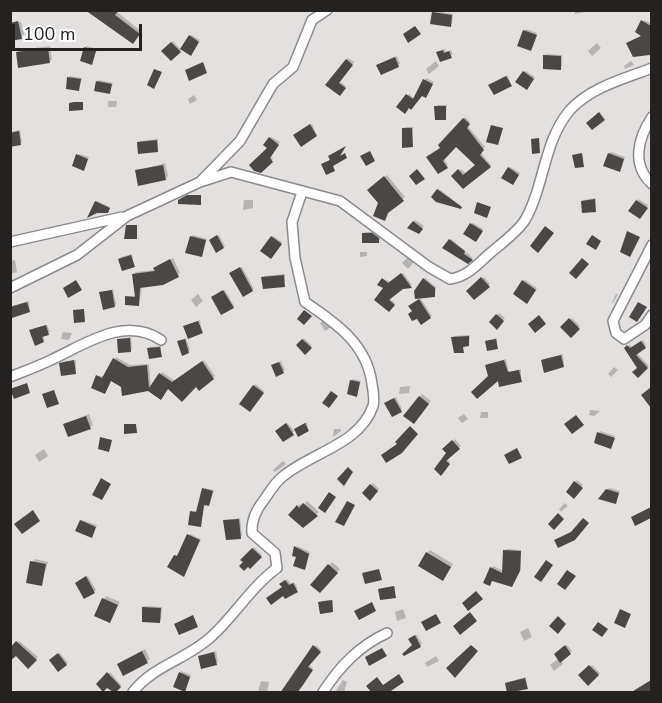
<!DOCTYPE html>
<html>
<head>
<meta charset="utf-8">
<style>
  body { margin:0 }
  #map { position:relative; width:662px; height:703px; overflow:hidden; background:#e4e0df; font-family:"Nunito Sans",sans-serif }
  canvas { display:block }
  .frame { position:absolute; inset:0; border:12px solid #232221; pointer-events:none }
  .scale { position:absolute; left:12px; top:24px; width:130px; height:27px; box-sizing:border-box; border:3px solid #232221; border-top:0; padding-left:8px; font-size:18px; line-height:21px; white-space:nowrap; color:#232221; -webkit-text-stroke:4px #fff; paint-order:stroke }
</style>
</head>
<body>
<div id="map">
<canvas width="662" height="703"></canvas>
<div class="frame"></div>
<div class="scale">100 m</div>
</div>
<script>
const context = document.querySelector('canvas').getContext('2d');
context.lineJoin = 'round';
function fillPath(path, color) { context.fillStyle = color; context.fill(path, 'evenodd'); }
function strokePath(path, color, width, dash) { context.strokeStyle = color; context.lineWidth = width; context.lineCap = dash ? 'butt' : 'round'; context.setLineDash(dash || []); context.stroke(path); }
fillPath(new Path2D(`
  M575,10H590V11L575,14Z
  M435,11L453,14L452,23L450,25L433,13Z
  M117,12L141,31L135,39L106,25Z
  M644,20L652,24L649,53L629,42L643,35Z
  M21,22L24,34L21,37L10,24Z
  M526,29L537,33L531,50L524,31Z
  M191,35L200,40L192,52L190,36Z
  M173,41L181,50L171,59L164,51Z
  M597,43L601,48L592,56L588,51Z
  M50,46L52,59L49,62L18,53L20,50Z
  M87,46L97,49L92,63L85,48Z
  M445,49L446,52L451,50L453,55L438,52Z
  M546,54L562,55V66L560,68L545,56Z
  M397,56L400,64L381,73L378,65Z
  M348,58L354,62L339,81L346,86L340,94L327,85Z
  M436,61L439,66L429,74L426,69Z
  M631,61L634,65L625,69L624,66Z
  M526,71L535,77L528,87L524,72Z
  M508,75L511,85L492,84Z
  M70,76L82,78L79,89L69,78Z
  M426,78L434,82L427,95L422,94L409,106L398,107L409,94L415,99Z
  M99,80L113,83L109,92L98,81Z
  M194,95L197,100L190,104L188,99Z
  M108,101H117L116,107H108Z
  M438,105H447L445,119L436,106Z
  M465,117L470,122L467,125L485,147L480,152L491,165L463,187L453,176L461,169L466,174L477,165L457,145L444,159L448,165L439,172L442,147L440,145Z
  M312,124L316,134H297Z
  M405,127H413L412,146L404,129Z
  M20,130L22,142L10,146V132Z
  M271,137L280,142L271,156L273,159L260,171Z
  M158,139V150L138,142L140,141Z
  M611,152L625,157L621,169L609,153Z
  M79,154L89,157L84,169L77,155Z
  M165,163L168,176L165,179L137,171Z
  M510,167L520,173L514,182L509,168Z
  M387,175L405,197L390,210L385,219L379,203L369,190Z
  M439,189L461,206L437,200L433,197Z
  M596,198L595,211L582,201L584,200Z
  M638,199L648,205L642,216L637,201Z
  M244,200H253V208L243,210Z
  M97,201L110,207L109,210L96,202Z
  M415,220L424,226L419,233L409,228Z
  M473,223L483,229L477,239L471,224Z
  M365,232H374L380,236V240L363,234Z
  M193,235L207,239L201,255L191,237Z
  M219,235L225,246L223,247L212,239Z
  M273,236L282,242L273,256L262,251Z
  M451,239L473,258L467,262L444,248Z
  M360,252H367V256L360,257Z
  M132,254L134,266L120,259L121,257Z
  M408,257L414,262L408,269L402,263Z
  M173,258L180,273L178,275L163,283L142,286L139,305L127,297L137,295L134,274L136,272L156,270L157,266Z
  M15,260L17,272L10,274V261Z
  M242,267L254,289L252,290L232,272Z
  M403,273L412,285L402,288L389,298L395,303L389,310L383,279L391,282Z
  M285,274L284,285L263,278L264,276Z
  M484,277L490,284L474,298L468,291Z
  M425,278L436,287L435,295L424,279Z
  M525,280L537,288L529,300L523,281Z
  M113,289L116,304L115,306L101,293Z
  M225,290L234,306L233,307L215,296Z
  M198,294L203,301L196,307L191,300Z
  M616,294H618L613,303L612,302Z
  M421,299L432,316L430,317L414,311L412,304Z
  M29,301L30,311L13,316L12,306Z
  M499,313L505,318L497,327L491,322Z
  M572,318L580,326L571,336L562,327Z
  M200,320L202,332L187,325Z
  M323,321L331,327L325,331L320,323Z
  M47,325L50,332L44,335V341L32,329Z
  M63,332L72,333L69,340L61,339Z
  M470,335L469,345L452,338L454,336Z
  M131,337L132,349L130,350L119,339Z
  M186,338L190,350L188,352L179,342Z
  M304,338L312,346L305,353L298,345Z
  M497,338V347L486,341L488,340Z
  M643,340L646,346L637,353L649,366L638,376L639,368L626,348L630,345L632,348Z
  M161,346V355L148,349L150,347Z
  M563,354L564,366L543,361L544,359Z
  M116,357L130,365L149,364L151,388L162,372L175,381L204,360L215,376L199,389L196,385L148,390L122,386L111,380L105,392L97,376H105Z
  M506,359L509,372L521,369V380L490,377L488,364Z
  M76,360V373L62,362Z
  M281,361L285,370L277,375L274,364Z
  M614,367L618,370L611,377L608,374Z
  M353,379L361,381L357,395L351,381Z
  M255,384L264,391L250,410L254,386Z
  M410,386L409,393L399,394L400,387Z
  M422,394L431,401L416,420L420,397Z
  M396,397L402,409L401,410L387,402Z
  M590,411V410L600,411L594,416L589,415Z
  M481,412H488V418H480Z
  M89,414L93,425L90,427L65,424Z
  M464,414L468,419L462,423L458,418Z
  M307,422L308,429L299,435L296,430L283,440L278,429L288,423L294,431Z
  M334,429H341V431L333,437Z
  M600,431L615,436L611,447L599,433Z
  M455,439L461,446L446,459L450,462L441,474L448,453L445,449Z
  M44,449L48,456L39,462L35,455Z
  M283,461L286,464L275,472L273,470Z
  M577,480L583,485L574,497L568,492Z
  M373,483L379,489L370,499L364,493Z
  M205,488L214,490L210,503L205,504L200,526L192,512L198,511Z
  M609,488L620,491L616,502L601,498Z
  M307,501L319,512L303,526L290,515L300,504L303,506Z
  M565,503L568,506L561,512L559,509Z
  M240,518L242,536L240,537L225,521Z
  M82,520L97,525L93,535L81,521Z
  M190,534L201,539L184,576L175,556L179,555Z
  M297,546L310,552L306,566L298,556Z
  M254,547L262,555L250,567L243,560Z
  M506,549L521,550V569L513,583L493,579L485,582L493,566L504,571Z
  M430,550L453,564L445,577L427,553Z
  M35,559L48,562L41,584L32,562Z
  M332,562L340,569L320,591L312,584Z
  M88,576L96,590L85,597L78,581Z
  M287,579L291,584L294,582L298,589L283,587L281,584Z
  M395,586V596L380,589L382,588Z
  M106,596L120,602L109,622L96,615Z
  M333,600V611L320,602L322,601Z
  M145,606L162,607L161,620L160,621L143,608Z
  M403,609L406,618L397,621L395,612Z
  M528,628L532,637L524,641L520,632Z
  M417,635L422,644L420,646L414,645L411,638Z
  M19,641L38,657L28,667L10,650Z
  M316,645L321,650L309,665L313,668L302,680L281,692Z
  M567,645L572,651L561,660L563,664L554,671L550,665L559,658L556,654Z
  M145,649L150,659L147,661L118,664Z
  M216,651L218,662L203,667L200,656Z
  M60,653L68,663L58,670L51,660Z
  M436,656L439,661L427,667L425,663Z
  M592,665L600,673L588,684L581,675Z
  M181,671L191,675L186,688L180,673Z
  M110,672L121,685L113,692L107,686L98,684Z
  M526,677L527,687L506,684L508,682Z
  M343,680L347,682L344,692H335Z
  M261,681L269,682L267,692H258Z`), '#0003');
fillPath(new Path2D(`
  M85,10H119L115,15L140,34L133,44Z
  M432,12L452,15L451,27L430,24Z
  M641,20L651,26L650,55L633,57L626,43L641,36L635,32Z
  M18,21L22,39L10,41V23Z
  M415,26L421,34L408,43L403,34Z
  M523,30L537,35L531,51L517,46Z
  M189,35L199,42L191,56L180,49Z
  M171,42L181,52L171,61L161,51Z
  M84,47L96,51L92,65L80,61Z
  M48,48L50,63L18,68L16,52Z
  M443,50L444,53L449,51L452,58L440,62L436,52Z
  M543,55L561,56V70L543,69Z
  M395,57L399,67L381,75L376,65Z
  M346,59L353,65L339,83L346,88L340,96L325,85Z
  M203,62L207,73L189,81L185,70Z
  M154,69L162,72L154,89L147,85Z
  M523,71L534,79L527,90L515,82Z
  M506,76L512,86L494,95L488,85Z
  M67,77L81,79L79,91L66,89Z
  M423,79L433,84L426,98L422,96L411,110L409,108L405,114L396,107L406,94L413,99Z
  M96,81L112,84L110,94L94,91Z
  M74,102H83V110L69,111V103Z
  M434,106H446V120H435Z
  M599,112L605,120L592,130L586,123Z
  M463,118L470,124L467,128L484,150L480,155L491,167L463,189L451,176L458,169L463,175L475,165L456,147L443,161L448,168L438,174L426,157L440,148L438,145Z
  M310,124L317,136L301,147L293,135Z
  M491,125L503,128L498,145L486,142Z
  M402,128H412L413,147L402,148Z
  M19,131L21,145L10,147V133Z
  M269,137L279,145L270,158L273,162L261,173L254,171L249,165L267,148L263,145Z
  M539,138L540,153L532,154L531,139Z
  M157,140L158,152L138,154L137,142Z
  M346,146L340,156L345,153L347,158L333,166L335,171L326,175L321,164L330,160L328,156Z
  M370,151L375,161L366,166L360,156Z
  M582,153L584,167L575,168L572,155Z
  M608,153L624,159L620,172L603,166Z
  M76,154L88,159L84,171L72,166Z
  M163,165L166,180L138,186L135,170Z
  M508,167L519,175L513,185L501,178Z
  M417,169L425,179L416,185L409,176Z
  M384,176L404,201L388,213L385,221L373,216L378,203L367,190Z
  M437,189L462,207L461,209L436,202L431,197Z
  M187,195H201V205L178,204V200Z
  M595,199L596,212L582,213L581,201Z
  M636,200L648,208L640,219L628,211Z
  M95,201L110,208L108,213H97L87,218Z
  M477,202L491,207L487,218L474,213Z
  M413,221L423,229L419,234L407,228Z
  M470,223L483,231L476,242L463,234Z
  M126,225H137V239H124Z
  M545,226L554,233L538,253L530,246Z
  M627,231L640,237L630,257L620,252Z
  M362,233H372L379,238V243H362Z
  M217,235L224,248L216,253L209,240Z
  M592,235L601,241L596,250L586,244Z
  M190,236L206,240L202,257L185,253Z
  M271,236L282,244L271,259L260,251Z
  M449,239L465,251L464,254L473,260L468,264L442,248Z
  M131,255L135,267L122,271L118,259Z
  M582,258L589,264L576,279L569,273Z
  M170,259L179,277L163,285L140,288L139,306L125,305V296L135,297L132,274L155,271L153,268Z
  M240,267L253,291L243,297L229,273Z
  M401,273L412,288L403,289L389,300L395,305L389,312L374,300L383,288L377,285L382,278L388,283Z
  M284,275L285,287L263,289L261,277Z
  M481,277L490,287L474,300L466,291Z
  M423,278L435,288V297L415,299L414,291Z
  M76,280L82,290L68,298L63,288Z
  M522,280L536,290L527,304L513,294Z
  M112,290L115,307L103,310L99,292Z
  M223,290L234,308L221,315L211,297Z
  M419,299L431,318L421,325L417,319L412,321L408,314L412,311L408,306Z
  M27,302L30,312L12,318L10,307Z
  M638,302L647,307L637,322L629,317Z
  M84,309L85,322L74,323L73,310Z
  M304,310L312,316L304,325L297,319Z
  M496,314L504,321L497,330L489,322Z
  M539,315L546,324L535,333L528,324Z
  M569,318L580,329L571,338L560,327Z
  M198,321L203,333L188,339L183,326Z
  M46,325L49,335L42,337L44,342L35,346L29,330Z
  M469,336V346L463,347L464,353H454L451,337Z
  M130,338L131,352L118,353L117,339Z
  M185,339L189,353L182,356L177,341Z
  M302,339L312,348L305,355L296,345Z
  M496,339L498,349L487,351L485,341Z
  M641,341L646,348L636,355L648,368L638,378L632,372L637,368L624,348L627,345L630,348Z
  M160,347L162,357L149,359L147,348Z
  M561,355L564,367L544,373L541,360Z
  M113,358L128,367L147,365L149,388L159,373L172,382L202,361L214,379L199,391L196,387L182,402L168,389L161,400L148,391L122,396L121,387L111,381L105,394L91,388L96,375L102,378Z
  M74,360L76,374L61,376L59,363Z
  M504,360L508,372L519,370L522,382L499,387L498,381L477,399L471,392L488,376L485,365Z
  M279,362L284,373L276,377L271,365Z
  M350,380L360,382L357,397L347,394Z
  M27,383L30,393L14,399L10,389Z
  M253,385L264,393L250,412L239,404Z
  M651,387V408L641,395Z
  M54,390L59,404L47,408L42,394Z
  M331,391L338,396L329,408L322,403Z
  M419,396L429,404L414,424L403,416Z
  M394,398L402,412L392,417L384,403Z
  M576,415L584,425L572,434L564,424Z
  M86,416L91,429L68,437L63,424Z
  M286,423L294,435L283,442L275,431Z
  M305,423L309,431L298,437L294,429Z
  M124,424H136L137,433L124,434Z
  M410,426L418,434L402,453L386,463L381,455L397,444L395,442Z
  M597,432L615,438L611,449L594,443Z
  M100,437L112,440L109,452L98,449Z
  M452,440L460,449L446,461L450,464L441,476L434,469L446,453L442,449Z
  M517,448L522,458L509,464L504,455Z
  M348,467L353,472L344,486L337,479Z
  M101,478L111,484L102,500L92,495Z
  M574,481L583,488L574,499L566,492Z
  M370,484L378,491L370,501L362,493Z
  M202,488L213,491L209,506L204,505L201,527L188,525L190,511L196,512Z
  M606,489L619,493L616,504L598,499Z
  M329,492L336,497L325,513L318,508Z
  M347,501L355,505L344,526L335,522Z
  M303,503L318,516L303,528L288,515L297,505L299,508Z
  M651,507V518L635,526L631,517Z
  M33,510L40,521L22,534L14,524Z
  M558,513L564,519L554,530L548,524Z
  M583,518L589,523L575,540L558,548L554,540L571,532Z
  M239,519L241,539L226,540L223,520Z
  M80,520L96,527L92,538L75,531Z
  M187,534L200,540L184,577L167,567L174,555L177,556Z
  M294,546L309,554L305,570L293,566L296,557L292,556Z
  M252,548L262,557L250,569L248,567L244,571L239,566L243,562L240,560Z
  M503,550L521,551L520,571L512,587L492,581L490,586L483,583L490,567L502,573Z
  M426,552L451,567L443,581L418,566Z
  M546,560L553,565L541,582L534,577Z
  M30,561L46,564L42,586L26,583Z
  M328,564L338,573L320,593L310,585Z
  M379,569L382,580L365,584L362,573Z
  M567,570L576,576L565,590L557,584Z
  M86,576L95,593L84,599L75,583Z
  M285,580L289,585L293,583L298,592L285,599L283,596L271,605L266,598L282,587L279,584Z
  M394,586L396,598L380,600L378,589Z
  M476,591L483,599L468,611L462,603Z
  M102,598L118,605L110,623L94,616Z
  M332,600L333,612L320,614L318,602Z
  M372,602L376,611L359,620L354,611Z
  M142,607L161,608L160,623L142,622Z
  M620,609L631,614L625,628L614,623Z
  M470,612L477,621L460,635L453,626Z
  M436,614L441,623L426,631L421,622Z
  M193,615L198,627L179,635L174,624Z
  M558,616L566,624L558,634L549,626Z
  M598,622L608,629L602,637L592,630Z
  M415,635L421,647L404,656L402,654L412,645L408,639Z
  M16,641L37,660L28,669L16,656L10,661V648Z
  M313,645L321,652L308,667L313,670L303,685L297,693H280Z
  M471,645L478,651L455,678L446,668Z
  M565,645L571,654L560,663L554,654Z
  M382,648L387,656L369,666L365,657Z
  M142,651L148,663L123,676L117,664Z
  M214,652L217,665L201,669L198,656Z
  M58,653L67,665L58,672L49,660Z
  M589,665L599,675L588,686L578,675Z
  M107,672L121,687L115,693L107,688L103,692L96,684Z
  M179,672L190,677L185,692L173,687Z
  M399,674L404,682L388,693H372L366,686L377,677L383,685Z
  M525,678L528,689L507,693L505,683Z
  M651,680V693H630Z`), '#4a4746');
const minor = new Path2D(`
  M652,117C638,138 631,165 652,184
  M200,182L240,141L273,84L293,67L312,20L327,10
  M10,242L122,217
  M652,245L613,321L616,333L624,339L645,325L652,315
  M10,288L77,255L127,216L200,182L231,172L340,201L429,267L450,279C467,276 475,267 488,255C499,245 517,233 525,220C545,185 543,142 570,110C591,87 624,79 652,68
  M10,377C25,371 39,366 53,359C87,343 125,316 161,340
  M133,692C154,665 188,659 212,636C235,615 251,587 277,568L275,553L252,533C251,520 256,510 264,500C269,493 274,484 281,478C309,453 360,445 373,406C375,400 373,391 372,384C367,344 336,323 305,302L295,258L292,222L302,192
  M323,692C340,666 359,646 387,633`);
strokePath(minor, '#8d8a89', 12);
strokePath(minor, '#fff', 9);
</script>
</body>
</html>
